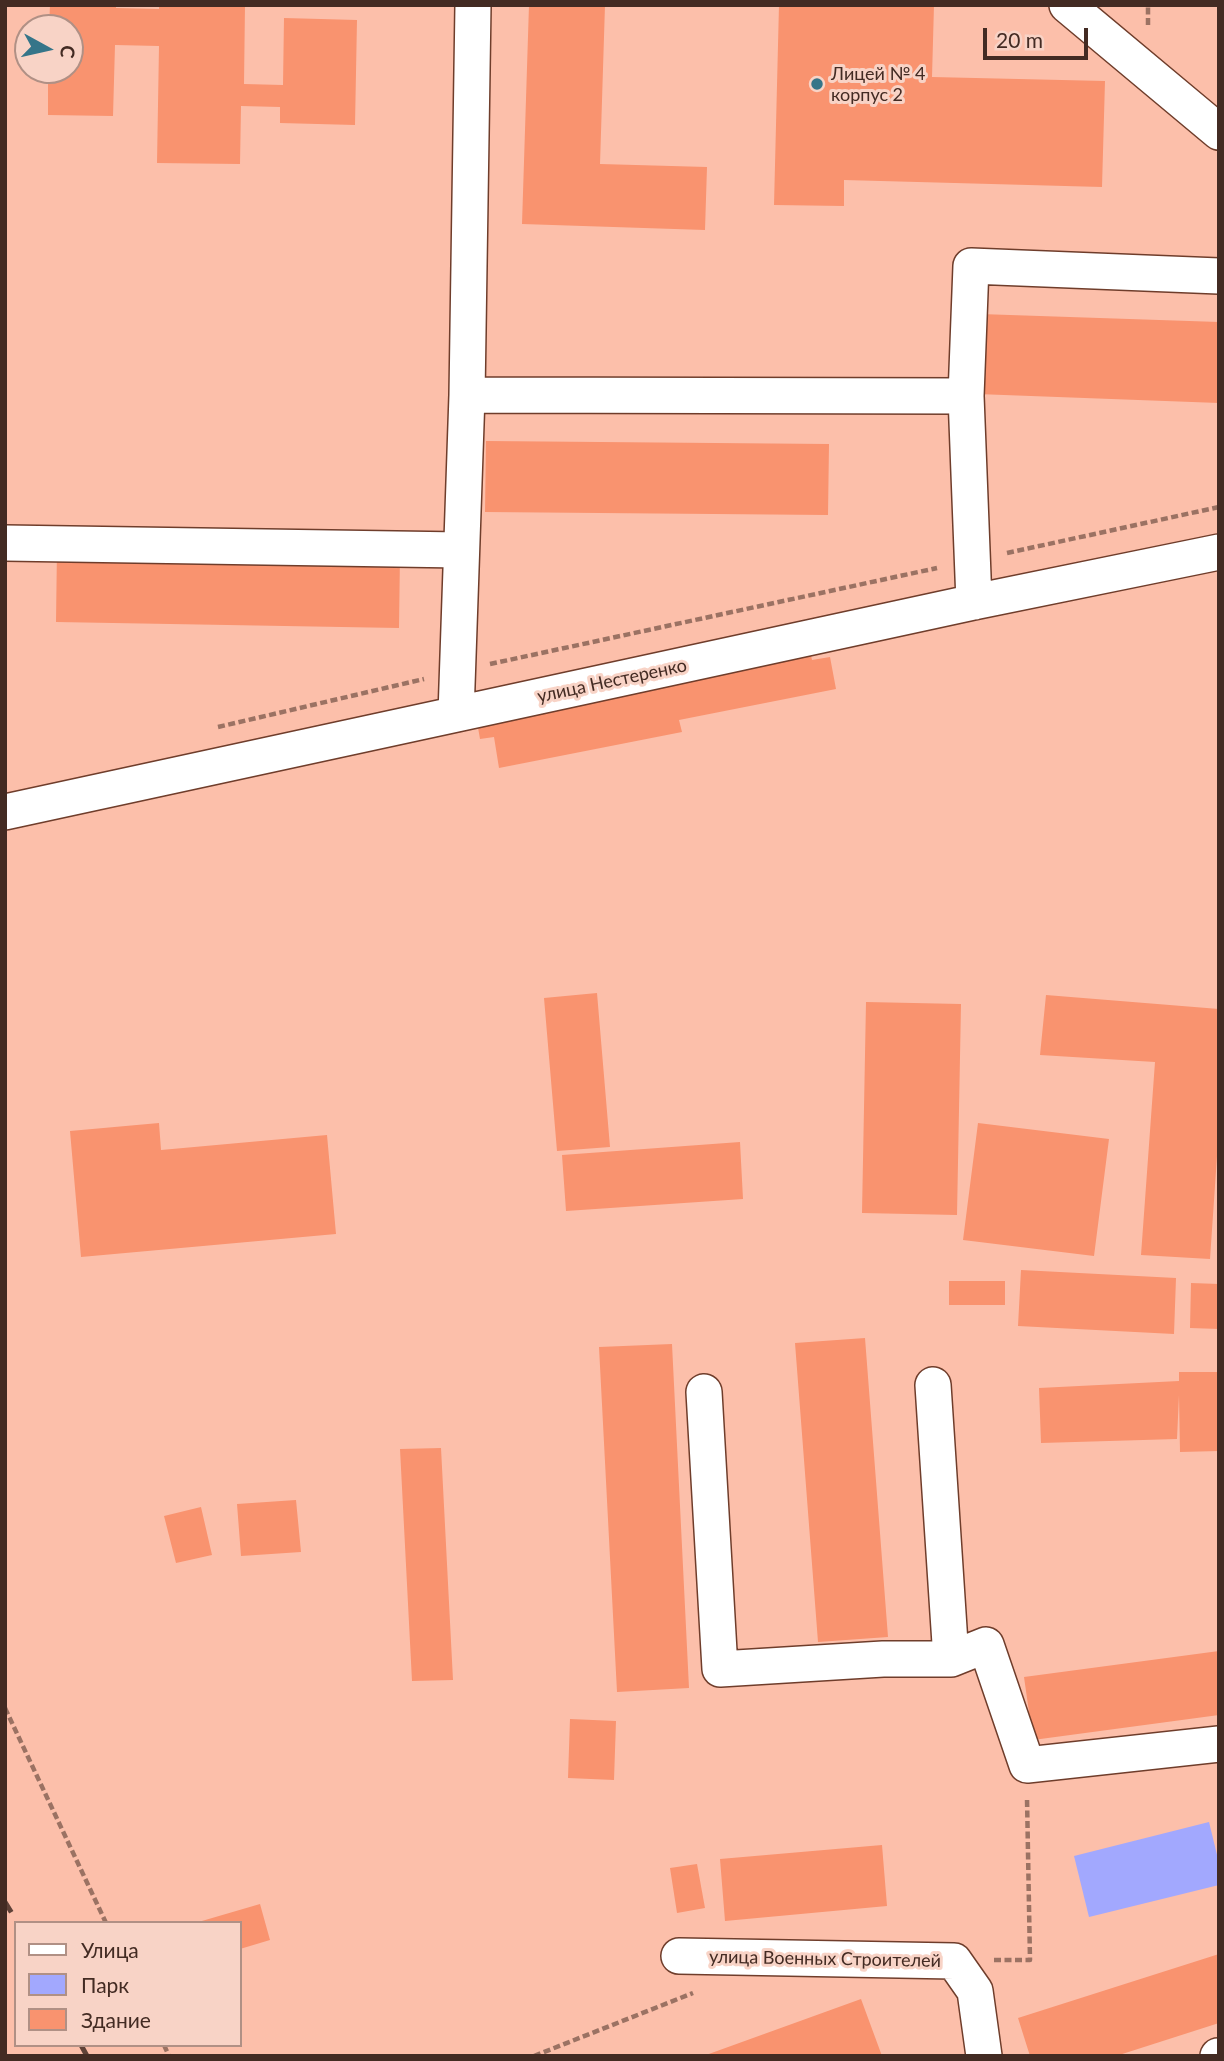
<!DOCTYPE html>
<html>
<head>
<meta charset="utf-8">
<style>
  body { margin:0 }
  #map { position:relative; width:1224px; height:2061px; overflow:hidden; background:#fcbfaa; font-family:Lato,sans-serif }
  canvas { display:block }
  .frame { position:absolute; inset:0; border:7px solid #432b23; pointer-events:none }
  .legend { position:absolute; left:14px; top:1921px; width:228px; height:126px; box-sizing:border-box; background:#f8d3c6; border:2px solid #b09085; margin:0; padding:9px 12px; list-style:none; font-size:21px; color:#432b23 }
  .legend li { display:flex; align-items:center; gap:14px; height:35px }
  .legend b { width:35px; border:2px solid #b09085 }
  .north { position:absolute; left:14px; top:14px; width:70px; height:70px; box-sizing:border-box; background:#f8d3c6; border:2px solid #b09085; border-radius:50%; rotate:98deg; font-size:19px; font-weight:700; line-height:28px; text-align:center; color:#432b23 }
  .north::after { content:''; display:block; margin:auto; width:24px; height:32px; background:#357589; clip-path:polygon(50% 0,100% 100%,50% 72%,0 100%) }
  .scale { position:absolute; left:983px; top:28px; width:105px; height:32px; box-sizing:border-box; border:4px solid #432b23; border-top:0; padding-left:9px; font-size:21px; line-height:24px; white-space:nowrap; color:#432b23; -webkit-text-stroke:5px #f8d3c6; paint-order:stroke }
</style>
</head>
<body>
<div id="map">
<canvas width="1224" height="2061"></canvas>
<div class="frame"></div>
<ul class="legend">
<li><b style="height:9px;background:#fff"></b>Улица</li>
<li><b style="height:19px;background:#a2a8fe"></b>Парк</li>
<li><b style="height:19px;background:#f9936f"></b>Здание</li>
</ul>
<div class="north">С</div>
<div class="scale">20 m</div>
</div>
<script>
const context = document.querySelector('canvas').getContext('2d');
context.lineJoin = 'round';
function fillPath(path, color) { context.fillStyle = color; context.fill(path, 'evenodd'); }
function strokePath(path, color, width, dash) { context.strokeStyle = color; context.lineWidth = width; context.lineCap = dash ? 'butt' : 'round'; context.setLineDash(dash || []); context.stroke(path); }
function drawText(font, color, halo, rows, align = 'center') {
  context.font = font + ' Lato,sans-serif'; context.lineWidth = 6; context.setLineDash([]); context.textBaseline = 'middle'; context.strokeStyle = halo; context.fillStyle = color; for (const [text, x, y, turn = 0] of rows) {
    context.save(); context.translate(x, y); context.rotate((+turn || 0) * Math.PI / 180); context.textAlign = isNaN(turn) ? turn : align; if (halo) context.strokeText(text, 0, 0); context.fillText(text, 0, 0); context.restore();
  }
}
fillPath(new Path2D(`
  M1209,1822L1219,1863V1885L1089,1917L1074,1856Z`), '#a2a8fe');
fillPath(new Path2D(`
  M50,5H116V8L159,9V5H245L244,84L283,85L284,18L357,20L355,125L280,123V107L241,106L240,164L157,163L159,46L115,45L113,116L48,115V70H70V28H49Z
  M529,5H605L600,164L707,167L705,230L522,224Z
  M779,5H934L932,77L1105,81L1102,187L844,180V206L774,205Z
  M980,314L1219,322V403L977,394Z
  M486,441L829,444L828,515L485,512Z
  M57,548L400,554L399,628L56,622Z
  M810,651L812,660L830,657L836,689L679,720L682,732L499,768L494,737L480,739L476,716Z
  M597,993L610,1147L557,1151L544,998Z
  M1046,995L1219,1009V1127L1210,1259L1141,1255L1155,1062L1040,1055Z
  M866,1002L961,1004L957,1215L862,1213Z
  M159,1123L161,1150L327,1135L336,1234L81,1257L70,1131Z
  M978,1123L1109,1139L1094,1256L963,1240Z
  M740,1142L743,1199L566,1211L562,1155Z
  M1021,1270L1176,1278L1174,1334L1018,1326Z
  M949,1281H1005V1305H949Z
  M1191,1283L1219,1284V1329L1190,1328Z
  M865,1338L888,1637L818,1642L795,1343Z
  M672,1344L689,1688L617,1692L599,1347Z
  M1179,1372H1219V1451L1180,1452L1179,1395L1177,1439L1041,1443L1039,1388L1179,1381Z
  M441,1448L453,1680L412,1681L400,1449Z
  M296,1500L301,1552L241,1556L237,1504Z
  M201,1507L212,1555L176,1563L164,1516Z
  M1219,1651V1715L1033,1740L1024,1677Z
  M570,1719L616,1721L614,1780L568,1778Z
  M882,1845L887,1906L725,1921L720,1859Z
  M697,1864L705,1908L677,1913L670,1868Z
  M260,1904L270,1940L240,1949V1923H195Z
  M1219,1954V2023L1116,2056H1030L1018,2018Z
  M861,1999L882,2056H706V2055Z`), '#f9936f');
const minor = new Path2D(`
  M473,5L467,395L966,396L974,602
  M1067,5L1219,132
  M966,396L971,266L1219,276
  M5,543L461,550
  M456,714L467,395
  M5,812L974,602L1219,552
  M933,1385L951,1659
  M704,1392L720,1669L883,1659H951L986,1645L1027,1765L1219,1744
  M679,1956L954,1961L975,1991L984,2056
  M1218,2056H1219`);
strokePath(minor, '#6f3d2b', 38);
strokePath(new Path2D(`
  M1148,25V5
  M1007,553L1219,507
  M490,664L937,568
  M218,727L424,679
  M5,1708L106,1923
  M994,1960H1030L1027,1798
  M164,2045L169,2056
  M534,2056L693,1993`), '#9b7263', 4.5, [7, 3.5]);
strokePath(minor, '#fff', 35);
strokePath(new Path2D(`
  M5,1902L18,1923
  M81,2045L87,2056`), '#604238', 5, [12, 12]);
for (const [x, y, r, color] of [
  [817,84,7,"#357589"]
]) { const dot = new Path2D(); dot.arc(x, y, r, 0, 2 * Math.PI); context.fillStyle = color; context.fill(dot); strokePath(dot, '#f8d3c6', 2.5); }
drawText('18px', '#432b23', '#f8d3c6', [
  ["Лицей № 4",831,74],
  ["корпус 2",831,95]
], 'left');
drawText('18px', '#432b23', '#f8d3c6', [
  ["улица Нестеренко",612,681,-12],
  ["улица Военных Строителей",825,1959,1]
]);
</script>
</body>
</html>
